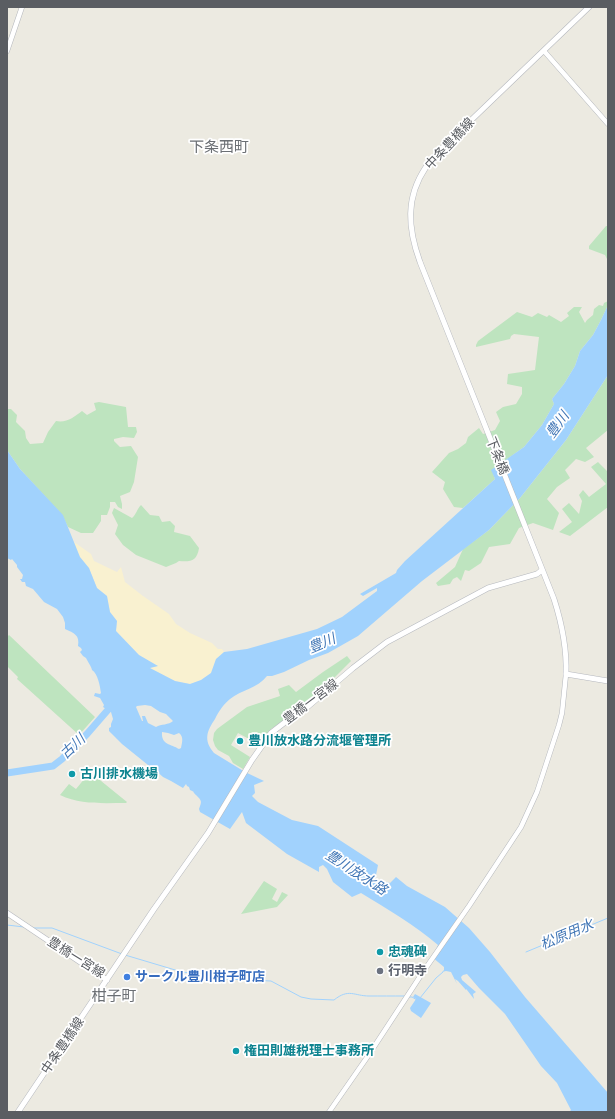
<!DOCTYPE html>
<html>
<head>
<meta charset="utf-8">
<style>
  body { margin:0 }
  #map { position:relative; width:615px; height:1119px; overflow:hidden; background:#eceae1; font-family:Manrope,sans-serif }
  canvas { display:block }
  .frame { position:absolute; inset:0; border:8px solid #5a5d62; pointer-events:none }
</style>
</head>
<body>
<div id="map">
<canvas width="615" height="1119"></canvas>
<div class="frame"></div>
</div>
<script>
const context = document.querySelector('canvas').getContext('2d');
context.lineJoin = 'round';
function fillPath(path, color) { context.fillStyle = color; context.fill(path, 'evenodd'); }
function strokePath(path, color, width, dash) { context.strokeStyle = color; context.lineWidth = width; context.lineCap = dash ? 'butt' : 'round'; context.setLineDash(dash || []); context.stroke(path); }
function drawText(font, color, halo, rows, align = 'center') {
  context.font = font + ' Manrope,"Noto Sans JP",sans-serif'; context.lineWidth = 3.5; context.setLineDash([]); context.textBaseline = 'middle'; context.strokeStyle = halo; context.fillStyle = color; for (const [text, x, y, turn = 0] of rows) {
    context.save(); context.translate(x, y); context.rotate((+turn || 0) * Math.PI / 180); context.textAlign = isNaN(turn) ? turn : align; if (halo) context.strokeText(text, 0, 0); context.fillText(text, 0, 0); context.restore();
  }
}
fillPath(new Path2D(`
  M606,226H608V261L605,255L589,249V246Z
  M608,301V305L601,320L593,335L580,351L575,366L564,384L552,399L554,404L542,425L524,447L492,470L495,479L463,508L454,507L443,489L445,482L432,472L449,453L458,449L466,443L468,437L479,428L483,434L495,430L500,421L496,412L503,407L516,404L522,394V387L507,384L508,374L535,370L539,337L514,334L511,336L510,339L476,347V345L478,341L517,312L532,317L538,313L547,317L549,315L561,322L569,316L567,313L574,307H582L579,312L585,323L587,320L593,315L594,309L599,305L603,306L604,303Z
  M608,375V430L586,448L594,457L585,462L576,459L565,470L570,478L557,487L547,499L559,513L553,530L533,523L519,528L510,544L489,547L481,563L469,571L465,570L461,581L457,577L453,579L450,584L438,586L436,583L455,567L463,549L489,530L520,498L566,440Z
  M99,402L126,407L128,427H136L137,432L134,438L123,437L114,439V441L120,447L131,446L138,457L134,482L130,492L120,496L122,504V509L118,507L115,502H110V507L107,515H101V521L93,533H81L68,527L62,515L20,469L7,450V409H11L17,415L16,422L25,431L26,438L30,444L43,443L48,432L56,421C67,423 74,417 82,411L87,415L96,410L94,403Z
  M598,462L608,472V507L570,536L559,532L572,522L562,509L569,503L579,514L582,501L579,495L583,490L589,497L606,484L591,467Z
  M141,505L150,515L159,516L162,522L170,521L175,526L174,532L190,536L199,548C197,561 191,562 179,561L176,563L166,567L136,555L123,545L115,534L118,525L112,513L114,508L132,518C136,515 137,509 141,505Z
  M9,635L95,717L79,735L17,679L18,677L7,666V637Z
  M347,656L351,661L330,682L318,697L271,729L260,742L255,737L251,738L249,739L238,733L231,745L250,757L243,769L233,763L229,756L218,750L215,746L213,740L214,733L217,729L247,707L280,696L278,689L289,685L296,692L323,672Z
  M90,772L127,802L126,803C103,803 81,805 60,795L69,784L76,789Z
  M264,881L277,889L272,899L277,902L282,892L288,895L277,907L241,914Z`), '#bee4bf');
fillPath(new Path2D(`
  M74,542L91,554L94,561L117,572L121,567L125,582L143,596L169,614L176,624L190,633L212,643L218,649H222L224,652L216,659L211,673L201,680L190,684L175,681L149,668L157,666L139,655L116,631L117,621L110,612L107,596L97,588L89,568L80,558Z`), '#f9f1d0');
fillPath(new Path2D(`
  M608,305V375L566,440L520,498L489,530L422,581L358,636L328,653L309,660L284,672L272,676H267C258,688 241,690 230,699C223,705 219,711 215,719C207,731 203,740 214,753L245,772L264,781L254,785L255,793L252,796L258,802L292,820L318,826L378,865L375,880L381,884L386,882L390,883L396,877L407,886L445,907L469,928L490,952L525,997L608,1093V1112H569L571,1110L557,1083L541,1066L505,1014L479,988L467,974L463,975L461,977L462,980L476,992L473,994L474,999L467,990L466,989V990L458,981L455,979L457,984L451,972L446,971L442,972L444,970V967L432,957L438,945C415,925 387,909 361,893L352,897L333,882L327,869L323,865L319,867V872L287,854L246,823L242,812L230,829L200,812L199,809C202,801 202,801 196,795C191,790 196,793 190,790L189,787L187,786L186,784L183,788L171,781L163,777L154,769L148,765L122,744L109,731V728L111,727V724L113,719L111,712L103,707L104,705L100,698L94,696L95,693L100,694L101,693C100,686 98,674 92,670C92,668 87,660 86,658L83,656L80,652L82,650L81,648L78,646C80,635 74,633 65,629V623L63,617L57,609L44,602L33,589L26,586L25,582H22L20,579H22L23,575L17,567V565L12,559L11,560L7,558V450L20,469L63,515L80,557L89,568L97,588L107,596L110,612L117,621L116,631L139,655L158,666L150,668L175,681L190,684L201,680L211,673L216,659L224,652L247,649L317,629L342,617L377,591V588L363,596L360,594L396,573L397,570L405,561L495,479L491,470L524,447L542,425L554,404L552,399L564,384L575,366L580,351L593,335L601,320ZM145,705L151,706L160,712L166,714L173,721C169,725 161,724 156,727L148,723L145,716H142L143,721H142L136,707L137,706ZM162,732L168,733L174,735L179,733C184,737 182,742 181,748L179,749C171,744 161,745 162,732Z
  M415,994L431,1003L421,1018L411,1011L410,1008L416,999L413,997Z`), '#a1d2fd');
strokePath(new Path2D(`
  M7,925L24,927
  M33,928H52L122,954
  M526,952L608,918
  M125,955L182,972L218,976L225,979L271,981L301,997L311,999L334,1000C349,988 354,996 369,996C381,996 392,996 404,996
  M409,997H412L417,1000
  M420,998L436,978L443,972`), '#a1d2fd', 1);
strokePath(new Path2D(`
  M7,773L53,766L62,759L87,734L113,704`), '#a1d2fd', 7);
const tertiary = new Path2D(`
  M7,51L22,7
  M544,51L608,124
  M329,1112L368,1056L423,972L469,906L521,827L537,792L559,725L562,713L566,674`);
const secondary = new Path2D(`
  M589,7L439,151C435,156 430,162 426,167C405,198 408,229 420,262L554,599C562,624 567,648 566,674L608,681
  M7,913L107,980
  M18,1112L154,909L208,833L252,760L271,733L284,723L305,709L353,668L387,642L488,588L537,574L542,570`);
strokePath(tertiary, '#b4b7bc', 5.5);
strokePath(secondary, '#b5b8be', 6);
strokePath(tertiary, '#fff', 4.5);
strokePath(secondary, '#fff', 5);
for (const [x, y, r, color] of [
  [240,741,4,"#0f9aa8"],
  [72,774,4,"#0f9aa8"],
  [380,952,4,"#0f9aa8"],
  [380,971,4,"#6b7280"],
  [127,977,4,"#3f7fe0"],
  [236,1051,4,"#0f9aa8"]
]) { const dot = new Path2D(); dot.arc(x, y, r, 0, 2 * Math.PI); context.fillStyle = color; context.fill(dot); strokePath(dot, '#fff', 1.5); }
drawText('13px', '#5a5d62', '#fff', [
  ["中条豊橋線",450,144,-47],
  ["下条橋",497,456,68],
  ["豊橋一宮線",311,702,-37],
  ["豊橋一宮線",76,958,32],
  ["中条豊橋線",63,1046,-56]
]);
drawText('bold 13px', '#0d838f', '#fff', [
  ["豊川放水路分流堰管理所",248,741],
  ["古川排水機場",80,774],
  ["忠魂碑",388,952],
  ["権田則雄税理士事務所",244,1051]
], 'left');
drawText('bold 13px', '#5b616d', '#fff', [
  ["行明寺",388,971]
], 'left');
drawText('bold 13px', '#366cbe', '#fff', [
  ["サークル豊川柑子町店",135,977]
], 'left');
drawText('italic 14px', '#4277b6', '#fff', [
  ["豊川",558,425,-54],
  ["豊川",322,644,-23],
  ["古川",73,747,-43],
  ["豊川放水路",356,873,33],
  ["松原用水",567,935,-23]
]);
drawText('15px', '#6b6f74', '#fff', [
  ["下条西町",219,148],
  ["柑子町",114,997]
]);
</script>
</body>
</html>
